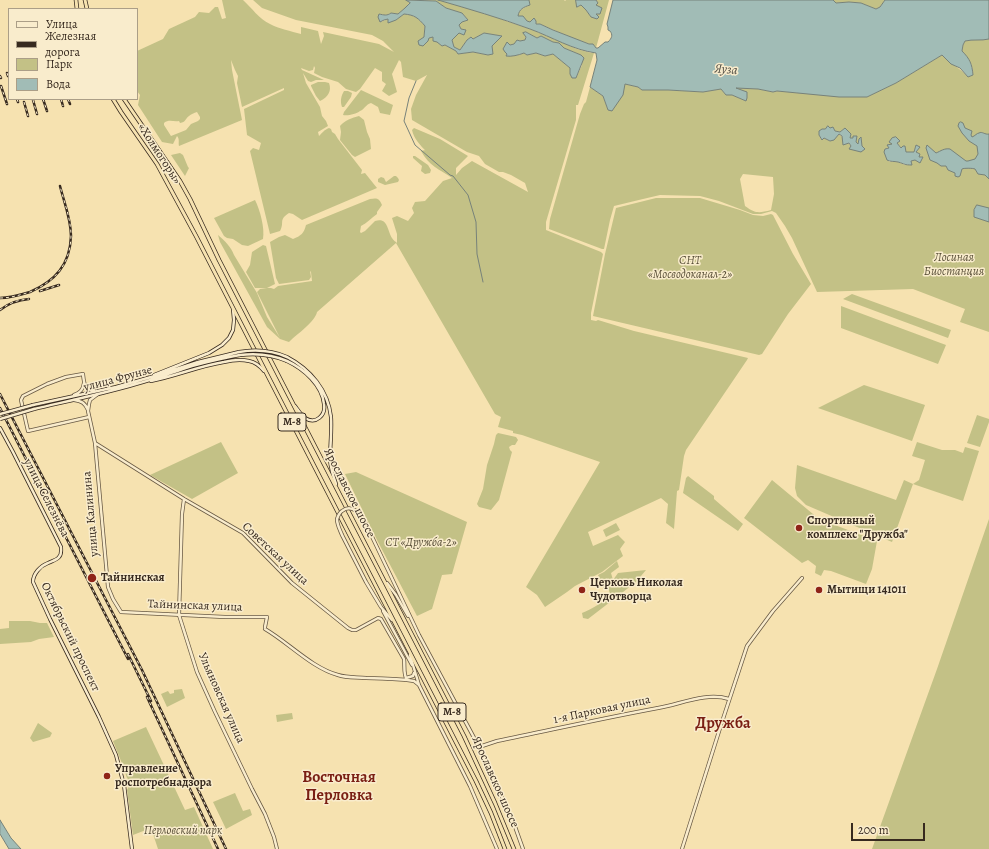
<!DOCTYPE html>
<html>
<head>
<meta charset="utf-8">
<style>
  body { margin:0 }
  #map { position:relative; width:989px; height:849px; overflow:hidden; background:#f6e2b0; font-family:Alegreya,serif }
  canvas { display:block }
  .legend { position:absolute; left:8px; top:8px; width:130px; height:92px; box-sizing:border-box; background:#f9eccc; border:1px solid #ab9e87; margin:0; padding:5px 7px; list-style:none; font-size:12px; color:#372a1f }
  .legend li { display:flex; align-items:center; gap:8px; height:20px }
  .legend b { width:20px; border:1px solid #ab9e87 }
  .scale { position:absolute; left:851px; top:823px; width:74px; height:18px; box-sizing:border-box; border:2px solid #372a1f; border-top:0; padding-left:5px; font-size:12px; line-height:14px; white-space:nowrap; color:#372a1f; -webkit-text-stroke:3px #f9eccc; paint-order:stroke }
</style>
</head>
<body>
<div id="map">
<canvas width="989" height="849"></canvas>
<ul class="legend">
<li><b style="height:5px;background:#f9eccc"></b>Улица</li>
<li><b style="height:5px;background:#372a1f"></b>Железная дорога</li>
<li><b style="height:11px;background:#c3c186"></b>Парк</li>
<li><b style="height:11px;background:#a1bcb6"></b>Вода</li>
</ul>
<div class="scale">200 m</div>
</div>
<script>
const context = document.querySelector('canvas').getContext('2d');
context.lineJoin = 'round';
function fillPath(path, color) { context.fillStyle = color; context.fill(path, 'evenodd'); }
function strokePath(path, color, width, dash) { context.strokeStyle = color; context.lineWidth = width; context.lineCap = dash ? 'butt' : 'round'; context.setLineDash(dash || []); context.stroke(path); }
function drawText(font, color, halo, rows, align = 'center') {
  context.font = font + ' Alegreya,serif'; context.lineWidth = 3; context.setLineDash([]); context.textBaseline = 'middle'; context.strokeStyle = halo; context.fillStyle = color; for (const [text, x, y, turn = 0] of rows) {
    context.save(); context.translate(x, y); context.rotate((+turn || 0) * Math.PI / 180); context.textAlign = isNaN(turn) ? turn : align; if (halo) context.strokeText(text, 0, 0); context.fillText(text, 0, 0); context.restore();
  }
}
fillPath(new Path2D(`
  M222,0H243C251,7 260,20 270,24C279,29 291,31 301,34V27L318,31L321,44L324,36L323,32L379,44L394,52L383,41L372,35L296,20L262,8L253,0H406L410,2L405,8L398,14L391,13C387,16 384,15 379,14L381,22L388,19V22L396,20L404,14C415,15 418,18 425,26L424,37L429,38L433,37L442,46L445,45L456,51L458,54L473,52L488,55L492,46L502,36L484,33L473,39L471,37L467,40L460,50L454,47L452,40L459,33L465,30L461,29L459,25L462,22L468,20L462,13L446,8L436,1L421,0H438L480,12L530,29L557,40L577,49L591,53H594L578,105H576V120L546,222V230L601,252L603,254L591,313V320L596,321L598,320L634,331L748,358L747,360L686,450L684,456L679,490L677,491L674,529L666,523L668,504L661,498L588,532L593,546L618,535L625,542L620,549L623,556L602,572L575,586L567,592L545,607L537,595L526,587L600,462L522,435L513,433V431L498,427L501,417L495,414L396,243L317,312C315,322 297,334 289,342L280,339L267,327L220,242L218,235C225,241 231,247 234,255L257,293L267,317L280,338L257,292L260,289L267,288H255L246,272L250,265L252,252L263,245L266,246L275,284L267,288H271L274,289L278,286L312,281L311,272L310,271L311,277L309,280L279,284L276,278L270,242L279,237L285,235L293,239C301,236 304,233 306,225L370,199C377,198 379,198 382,205L377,212V214C371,218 367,223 361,226L360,232L361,233L365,231L375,221C388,217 387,230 392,238C393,240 396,242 397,243V234L392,218L397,216L408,221L414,213L412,208L415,202L425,201L443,181L452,178C439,169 429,166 421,151L425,150L427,152C420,145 414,139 412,130L414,128L440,139L468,156L456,168V175L462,168L472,161L528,192L525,183L511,175L503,172H499L485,164L479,156L467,152L412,120L411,109L416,95L427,75L416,81L403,77L401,62L399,60L392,74L397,92L389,96L382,91L386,84L382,81V72L375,68L360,89L356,92L346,89L338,82L322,77L314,73L315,68L314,66L313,70L309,71L301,68L302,70L324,80H316L311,82L308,81L303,73L306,83L320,107L322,116L326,121L328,126L318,132L319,136C322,133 324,130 329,128L331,129L332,132L335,134L338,139L362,170L361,174L365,173L377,188L302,220L293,214L289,213C278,220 285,222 280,231L270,234L250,151L253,148L259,150L261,143L247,135L244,109L284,90V88L242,107L237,83L238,76L235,70L231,60L232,70L242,120L179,146C178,143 180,139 177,136L173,144L162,142L138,105L140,95L137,91V51L163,39L169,29L195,17L199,12L209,13L215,7H218L222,19L226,18ZM526,32L537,38L541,36L553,42L559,43L564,48L581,55L582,65L576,78L570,68L553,54L545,56L536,53L527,55L524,53L519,55L509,56L507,54L508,43L510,45L514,44L525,40ZM197,112L200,117V119L198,121L191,124L186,130L171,136L164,125V123C169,119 173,122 179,121L180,123C186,122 185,119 189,116C191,114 194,113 197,112Z
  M529,0H564L565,1L566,0H576L578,7L581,5L586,10L591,17L596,14V5L598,3L596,0H609L596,48L593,44H589L572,38L540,24C531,24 525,20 517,16C520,9 524,8 530,5Z
  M833,0H885L880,7L876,9L861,3L849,2L836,3Z
  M974,39L982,40L989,39V332L960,322L965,309L913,289L817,292L792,238L785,226L776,213L772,211L761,214H753L719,201L700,196L660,195L643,199L614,206L610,220L604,249H602L549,229L550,219L580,114L584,104L586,102L590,87L603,96L608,110L625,84L638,87L642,90H668L703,92L721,89L726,95H732L746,101L734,87L758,89L773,92L777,91L867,97L896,83L942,55C951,64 960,68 968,77L973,75C973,65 969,59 962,51L963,45L965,41ZM830,128L835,131L840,132L845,128L849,138L853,139L858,144L851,146L839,134L830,141L824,138L821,139L819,135L825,129ZM897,143L906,153L914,152L916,145V152L919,157H923L911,161L912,164L905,165L898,162H889L885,149C890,148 891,144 897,143ZM743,174L773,177L774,194L771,210C759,213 756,214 745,206L740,179Z
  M318,82H325L329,83C332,91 328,97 320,101L316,96L311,86V85Z
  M361,90L393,105L390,115L380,113L378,107L371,103C365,105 365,109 360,111C356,114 348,116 343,115L344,112Z
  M344,91H348L352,93L351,97L344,107H342C340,101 341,96 344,91Z
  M359,116L364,120L367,132L370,139L371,149L355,157L352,155L340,140L341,132L340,126C345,120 352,118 359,116Z
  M180,153L183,155L188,167L189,168L185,176L171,155Z
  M413,156H415L428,165L431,170L430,173L425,174L421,171L422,166L413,158Z
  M394,176H396L398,178L399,180L398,182L385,185L378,182V179L381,177L384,178L386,182Z
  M656,198H700L740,210L753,215L763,216L771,214L773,215L774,217L793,254L811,284L788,314L762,354L759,355L593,316L605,254L616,208Z
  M255,200C260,210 265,228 263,239L248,246L242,245L233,239L227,238L224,236L214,218Z
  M852,294L951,330L948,338L843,299Z
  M841,306L946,345L938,364L841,328Z
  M864,385L925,405L912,441L818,408Z
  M977,415L989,419V422L980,447L967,443Z
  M498,433L516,437L518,440L515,445H512L509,447L510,450L512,452L499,500L491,510L479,507L477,504L483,489L487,465L494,444L496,435Z
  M221,442L238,473L192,499L150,475Z
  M917,442L942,450H955L963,453L965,447L979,451L963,501L913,484L892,542L806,505L797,496L795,488L797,465L896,500L904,480L913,484L919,480L925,460L912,456Z
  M356,472L467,522L452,574L442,575L432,609L417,616L378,542L345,474Z
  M688,476L714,496V499L743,524L738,531L683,493L686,478Z
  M772,480L819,519L877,541L872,569L866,584L831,571L824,570L821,576L815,573L816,566L808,560L802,563L744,518Z
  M989,519V849H872L937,669Z
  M616,523L620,530L606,537L603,530Z
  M617,561L619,567L611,573L613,580L618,573L646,570L636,582L588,619L583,618L582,613C591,609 603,603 610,595L609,590L604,589L598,575L604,572Z
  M9,621H30L40,623H47L54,637L39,639L31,642L0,644V629L9,628Z
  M182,689L185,698L167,707L161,694L168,691L170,694L174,693V690Z
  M292,713L293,719L277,722L276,715Z
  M38,723L52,733L50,737L33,742L30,738Z
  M146,727L185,810L194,807L213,849H158L151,828L133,835L127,790L130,784L129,780L127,778L121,761L113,741Z
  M235,793L243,811L250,809L252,815L226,829L213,802Z`), '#c3c186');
const water = new Path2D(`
  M406,0L436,1L446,8L462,13L468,20L462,22L459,25L461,29L466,30L464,35L459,33L452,40L454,47L460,50L467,40L471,37L473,39L484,33L502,36L492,46L493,54L488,55L473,52L458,54L456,51L445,45L442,46L437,42L433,41V37L429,38L428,41L423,46L419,45L418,41L424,37L425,26C418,18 415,15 404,14L396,20L388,23V19L384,20L380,22L378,17L379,14C384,15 387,16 391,13L398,14L405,8L410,3Z
  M438,0H529L530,5C524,7 519,9 518,16H523L527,21L530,22L534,18L536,21V24H540L553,30L589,44H593L596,48H598L605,42H608C612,38 613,35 610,31L608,30V27L607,24L613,0H833L836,3L849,2L861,3L876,9L880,7L885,0H989V39C981,41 973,39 965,41L963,45L962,51C970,59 972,64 973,75L968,77L960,68L951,64L942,55L896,83L867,97H839L777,91L773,92L758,89L736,88L747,92V98L746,101L732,95H726L721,89L703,92L668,90H642L638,87L625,84L623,95L612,111L608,110L603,96L590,87L597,60L596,53C573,50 552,37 530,29C500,18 469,9 438,0Z
  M576,0H596L598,3L596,5L602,8L600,14H596L599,17L597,19L591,17L586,10L581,5L577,7Z
  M526,32L537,38L541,36L553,42L559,43L564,48L581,55L584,58L576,78H572L570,74V68L553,54L545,56L536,53L527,55L524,53C519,55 511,57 506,56L507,54L505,52L503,49L507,42L510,45L514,44L517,40L520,41L525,40L526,37L523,33Z
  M961,122L963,123L965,128L972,131L971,135L972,137C975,136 977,133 979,133C982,131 985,135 989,134V179L985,175L978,174L975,169C973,168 963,168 962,169L960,176L958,177L955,176V173L948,170L946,166H941L937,163L930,160L926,148L927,145L936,153C941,151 944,148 950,149L966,161H968L975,159L978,154L977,146L969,141L962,133L958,126L959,123Z
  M828,126L830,128L833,127L835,131L840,132L845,128L851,134L850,138H853V136H857L856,142L858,144L859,139L861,137L862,146L865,149L861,152L849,149L851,146L849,143L843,145L842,136L839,134L834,140L830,141L824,138L822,140L819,135V131L822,129H825Z
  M896,137L900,141L897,143L901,148L903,146H905L906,152H914L916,145L920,147L916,152L920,154L919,157H923L920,163L915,160L911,161L912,165C904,165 905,164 898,162C894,161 890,162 887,160L884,152L885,149L889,148L887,145L892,144L889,142L892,138Z
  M977,205L989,208V222L974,217V210Z
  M0,820L11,838L21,849H9L0,834Z`);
fillPath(water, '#a1bcb6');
strokePath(water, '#77827a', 1);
strokePath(new Path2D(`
  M416,81L409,98L404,121L415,145L450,175L453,176L468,195L476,222L477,254L483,282`), '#77827a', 1);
const tertiary = new Path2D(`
  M98,394L90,400L89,404L88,411L95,443L108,587L113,599L121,612L225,617H267L265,627
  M74,395C80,393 83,390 84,383
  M74,400C82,401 85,403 88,410
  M89,417L28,431L21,400L23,396L47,384L66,377L83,374C84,383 84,389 94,391
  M95,443L184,499L243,533L292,583L348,628L352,630H356L378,618L381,619L404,659C405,666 403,674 407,680
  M184,499L182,514L179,615L197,672L215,712L252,789L265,814L274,837L277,849
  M365,522L419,635L479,747L513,821L523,849
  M342,535L366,582L381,607L392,620
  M387,583L396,595L408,616
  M383,611L412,665
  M265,629C289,643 312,668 338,675C347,678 357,677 366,678C380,678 393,679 407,680L414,681L419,685
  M410,655L419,685L470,786L497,849
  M406,678L413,676L414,673
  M479,747L497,741C551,730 604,718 658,708C681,704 706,692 729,699
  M682,849L721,725L747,646L773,611L802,578`);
const secondary = new Path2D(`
  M287,357C310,369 328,390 331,417C332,431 330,446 330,460C331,469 333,476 336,484
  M287,361C304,369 322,385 324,404C326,415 316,425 305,418C301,415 298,410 295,406
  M154,375L209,353L222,345L229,338L233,330L234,320L233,309
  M151,381C176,376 199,366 224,362C232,360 241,359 249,361C255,362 260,366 264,371
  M33,405L116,387L158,375L198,362L239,352
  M34,409C68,401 102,394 136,384C155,379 173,372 192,366C207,362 223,358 240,355
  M0,428L13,452L61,547C61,551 62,554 59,557C57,560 52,561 48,563C40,566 33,574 33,582L50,619L99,717L116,755L124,785L132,849`);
const trunk = new Path2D(`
  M76,0L77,9
  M85,0L87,9
  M113,99L121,112L157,164L196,236L476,781L491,813L505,849
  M124,99L180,181L190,199L219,260L464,736L495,803L514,849`);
strokePath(tertiary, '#675843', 4);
strokePath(secondary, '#372a1f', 4);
strokePath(trunk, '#372a1f', 4.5);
strokePath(tertiary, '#f9eccc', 2.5);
strokePath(secondary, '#f9eccc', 2.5);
strokePath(trunk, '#f6e2b0', 3);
const rail = new Path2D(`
  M7,73L8,76
  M0,76L1,78
  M1,86L7,104
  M17,99L18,102
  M43,99L47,111
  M61,99L63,106
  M68,99L70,104
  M33,100L37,114
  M24,102L28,116
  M40,291L59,285
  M0,298C10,298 20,295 30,292C55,281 70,265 71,236C71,219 64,202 60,186
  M0,310C9,303 17,300 29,299
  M0,394L142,670L226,849
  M0,408L128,659
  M128,654L151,701
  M147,697L218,849`);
strokePath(rail, '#372a1f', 2.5);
strokePath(rail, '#f9eccc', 1, [3]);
const tertiaryBridge = new Path2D(`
  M342,535C340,530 337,525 337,519C338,516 339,513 342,511C352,503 360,514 365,522`);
const secondaryBridge = new Path2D(`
  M239,352C256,349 271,350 287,357
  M240,355C257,353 271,354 287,361
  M0,414L33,405
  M0,419L34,409`);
strokePath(tertiaryBridge, '#675843', 4, []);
strokePath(secondaryBridge, '#372a1f', 4, []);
strokePath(tertiaryBridge, '#f9eccc', 2.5);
strokePath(secondaryBridge, '#f9eccc', 2.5);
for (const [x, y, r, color] of [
  [799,528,4,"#8f2418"],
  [92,578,5,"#8f2418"],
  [582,590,4,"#8f2418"],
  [819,590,4,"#8f2418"],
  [107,776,4,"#8f2418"]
]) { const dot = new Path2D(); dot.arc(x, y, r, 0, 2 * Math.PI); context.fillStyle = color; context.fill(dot); strokePath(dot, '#f9eccc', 1.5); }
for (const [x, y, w] of [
  [292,422,28],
  [452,712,28]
]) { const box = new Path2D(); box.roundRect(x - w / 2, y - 9, w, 18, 3); context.fillStyle = '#f9eccc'; context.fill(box); strokePath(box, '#372a1f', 1); }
drawText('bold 11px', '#372a1f', null, [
  ["М-8",292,422],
  ["М-8",452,712]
]);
drawText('12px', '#372a1f', '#f9eccc', [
  ["«Холмогоры»",159,154,57],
  ["улица Фрунзе",118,379,-15],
  ["Ярославское шоссе",349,493,63],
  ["улица Селезнёва",46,498,63],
  ["улица Калинина",91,514,-95],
  ["Советская улица",275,554,43],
  ["Тайнинская улица",195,606,2],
  ["Октябрьский проспект",70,637,64],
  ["Ульяновская улица",221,698,66],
  ["1-я Парковая улица",602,710,-12],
  ["Ярославское шоссе",495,782,66]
]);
drawText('italic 12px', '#5a5039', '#f9eccc', [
  ["Лосиная",954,258],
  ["Биостанция",954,272],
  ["СНТ",690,261],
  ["«Мосводоканал-2»",690,275],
  ["СТ «Дружба-2»",421,543],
  ["Перловский парк",183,831]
]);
drawText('bold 12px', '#372a1f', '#f9eccc', [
  ["Спортивный",807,521],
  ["комплекс \"Дружба\"",807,535],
  ["Тайнинская",101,578],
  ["Церковь Николая",590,583],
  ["Чудотворца",590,597],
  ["Мытищи 141011",827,590],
  ["Управление",115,769],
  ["роспотребнадзора",115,783]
], 'left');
drawText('italic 13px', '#524e45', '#f9eccc', [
  ["Яуза",726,70,5]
]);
drawText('bold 16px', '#7a1f14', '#f9eccc', [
  ["Дружба",723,724],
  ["Восточная",339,778],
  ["Перловка",339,796]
]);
</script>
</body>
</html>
